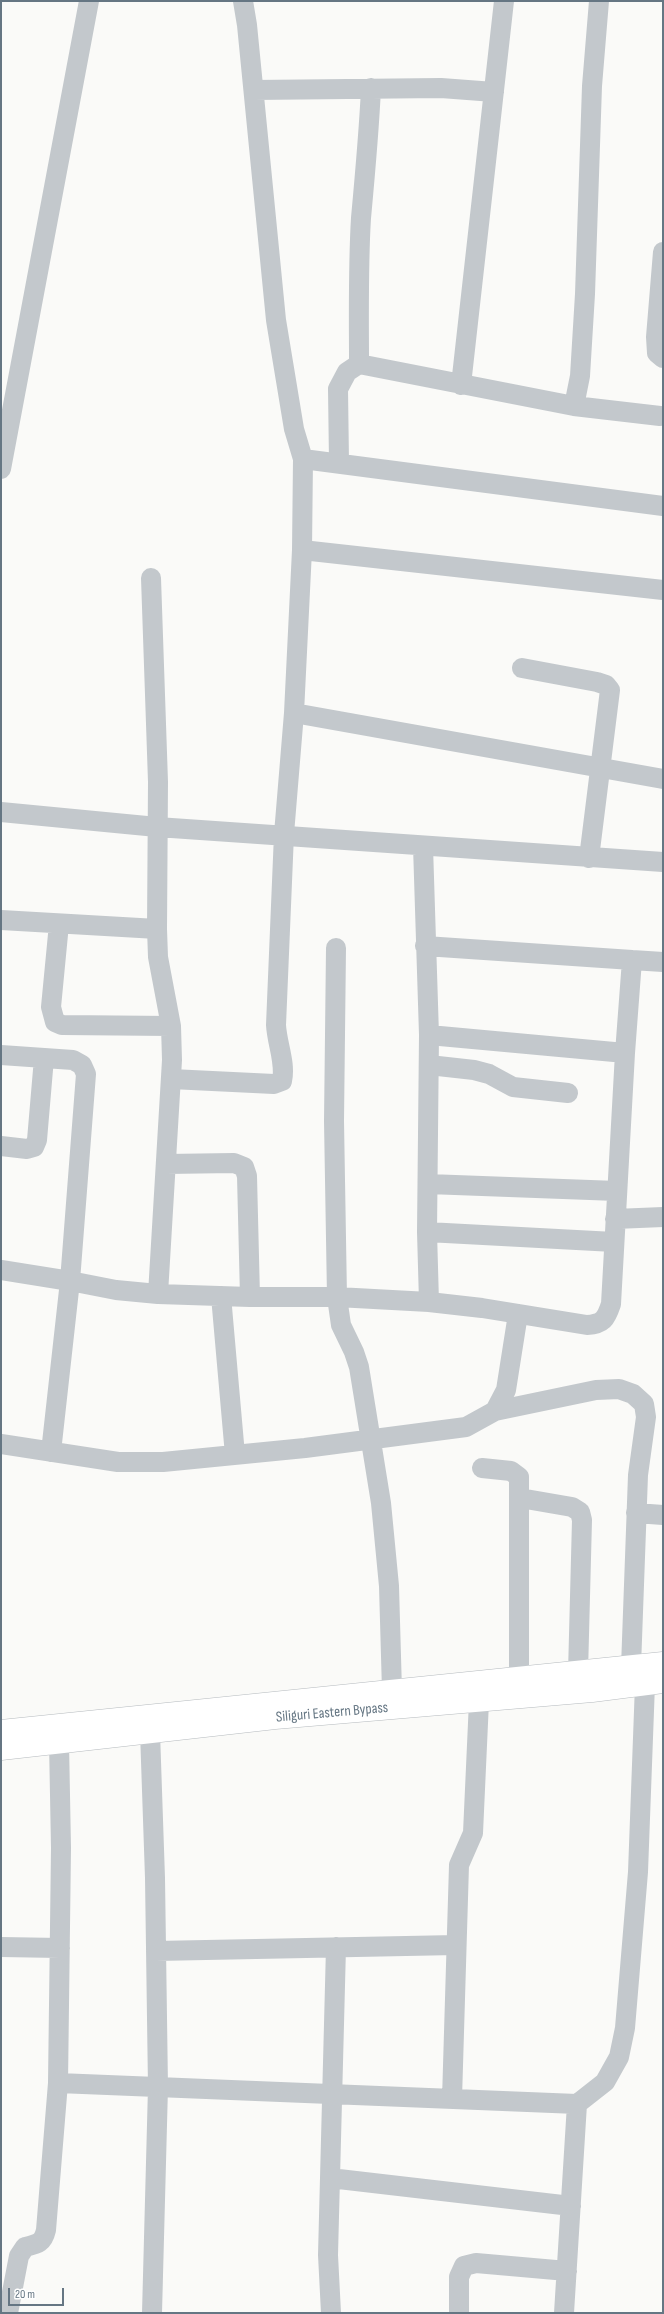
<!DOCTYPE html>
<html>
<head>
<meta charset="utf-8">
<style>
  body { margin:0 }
  #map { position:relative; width:664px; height:2314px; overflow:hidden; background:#fafaf8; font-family:"Sofia Sans Condensed",sans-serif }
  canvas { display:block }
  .frame { position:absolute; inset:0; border:2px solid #657683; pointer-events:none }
  .scale { position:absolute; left:8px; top:2288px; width:56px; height:18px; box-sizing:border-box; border:2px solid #657683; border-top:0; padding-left:5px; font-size:12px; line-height:14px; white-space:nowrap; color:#657683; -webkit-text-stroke:3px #fff; paint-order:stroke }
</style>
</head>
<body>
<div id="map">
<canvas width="664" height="2314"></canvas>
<div class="frame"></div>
<div class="scale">20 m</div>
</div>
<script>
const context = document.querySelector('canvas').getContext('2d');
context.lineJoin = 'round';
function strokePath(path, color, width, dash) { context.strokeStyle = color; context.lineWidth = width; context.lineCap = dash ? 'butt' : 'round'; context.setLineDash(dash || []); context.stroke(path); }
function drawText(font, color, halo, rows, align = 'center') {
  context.font = font + ' "Sofia Sans Condensed",sans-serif'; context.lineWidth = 4; context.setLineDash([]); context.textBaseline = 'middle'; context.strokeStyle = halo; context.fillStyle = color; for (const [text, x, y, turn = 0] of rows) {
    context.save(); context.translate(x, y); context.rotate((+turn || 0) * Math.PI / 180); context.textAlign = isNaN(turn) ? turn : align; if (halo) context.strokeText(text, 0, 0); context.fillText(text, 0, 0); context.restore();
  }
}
const primary = new Path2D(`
  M1,1731L663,1663
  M1,1749L275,1718L592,1691L663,1682`);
strokePath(primary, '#b5babe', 23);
strokePath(new Path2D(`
  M243,1L247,25L276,320L294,429L303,459
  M254,90L441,88L494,92
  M663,252L656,337L657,353L663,358
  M359,364L574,406L580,376L585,294L592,86L599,1
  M461,385L504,1
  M574,406L660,416
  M339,462L338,389L347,372L359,364C359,316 358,267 361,218C365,175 369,132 371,88
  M1,469L89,1
  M302,550L663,590
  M151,578L158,782L157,929L158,957L171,1026L172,1060L158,1294
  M522,668L597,682L606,685L610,690L589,858
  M294,713L663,779
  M1,812L157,827L663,862
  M423,846L429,1035L427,1232L429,1302
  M1,920L157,929
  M59,924L51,1007L55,1022L62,1025L171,1026
  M425,946L632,960
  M336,948L334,1121L337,1297L341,1325L354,1352L359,1367L381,1503L389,1586L392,1691
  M429,1035L625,1053
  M1,1055L73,1060L82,1065L86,1074L70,1281L116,1290L158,1294L250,1297H337L429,1302L482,1308L587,1325C603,1324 606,1319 611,1304L625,1053L632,960L663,962
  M429,1065L474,1070L489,1074L513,1087L568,1093
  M171,1079L274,1084L282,1081C286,1063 277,1044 276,1025L284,834L294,713L302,550L303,459L663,506
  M1,1146L27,1149L34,1147L37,1140L44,1058
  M166,1164L234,1163L244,1167L247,1176L250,1297
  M428,1184L617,1191
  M615,1219L663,1217
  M427,1232L614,1242
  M1,1270L70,1281L51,1452
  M221,1296L235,1455
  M495,1411L596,1390L619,1389L633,1394L644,1404L646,1417L638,1475L631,1667
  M1,1444L118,1462H163L305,1448L466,1427L495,1411L506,1390L518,1314
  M482,1468L511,1471L519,1477V1678
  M520,1498L572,1507L580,1512L582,1520L578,1673
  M636,1513L663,1515
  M150,1732L155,1878L158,2087L152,2313
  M1,1947L60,1948
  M156,1951L456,1945
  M58,2083L577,2104
  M452,2099L459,1865L473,1833L479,1701
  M330,2178L571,2206
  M8,2313L19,2256L25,2247C38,2244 43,2243 46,2230L58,2083L61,1848L59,1742
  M331,2313L328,2255L336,1947
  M459,2313V2277L464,2266L476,2263L567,2271
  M564,2313L577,2104L605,2082L619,2057L625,2028L638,1872L645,1684`), '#c3c8cc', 20);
strokePath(primary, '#fff', 22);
drawText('15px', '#657683', '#fff', [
  ["Siliguri Eastern Bypass",332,1713,-5]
]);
</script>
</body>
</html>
